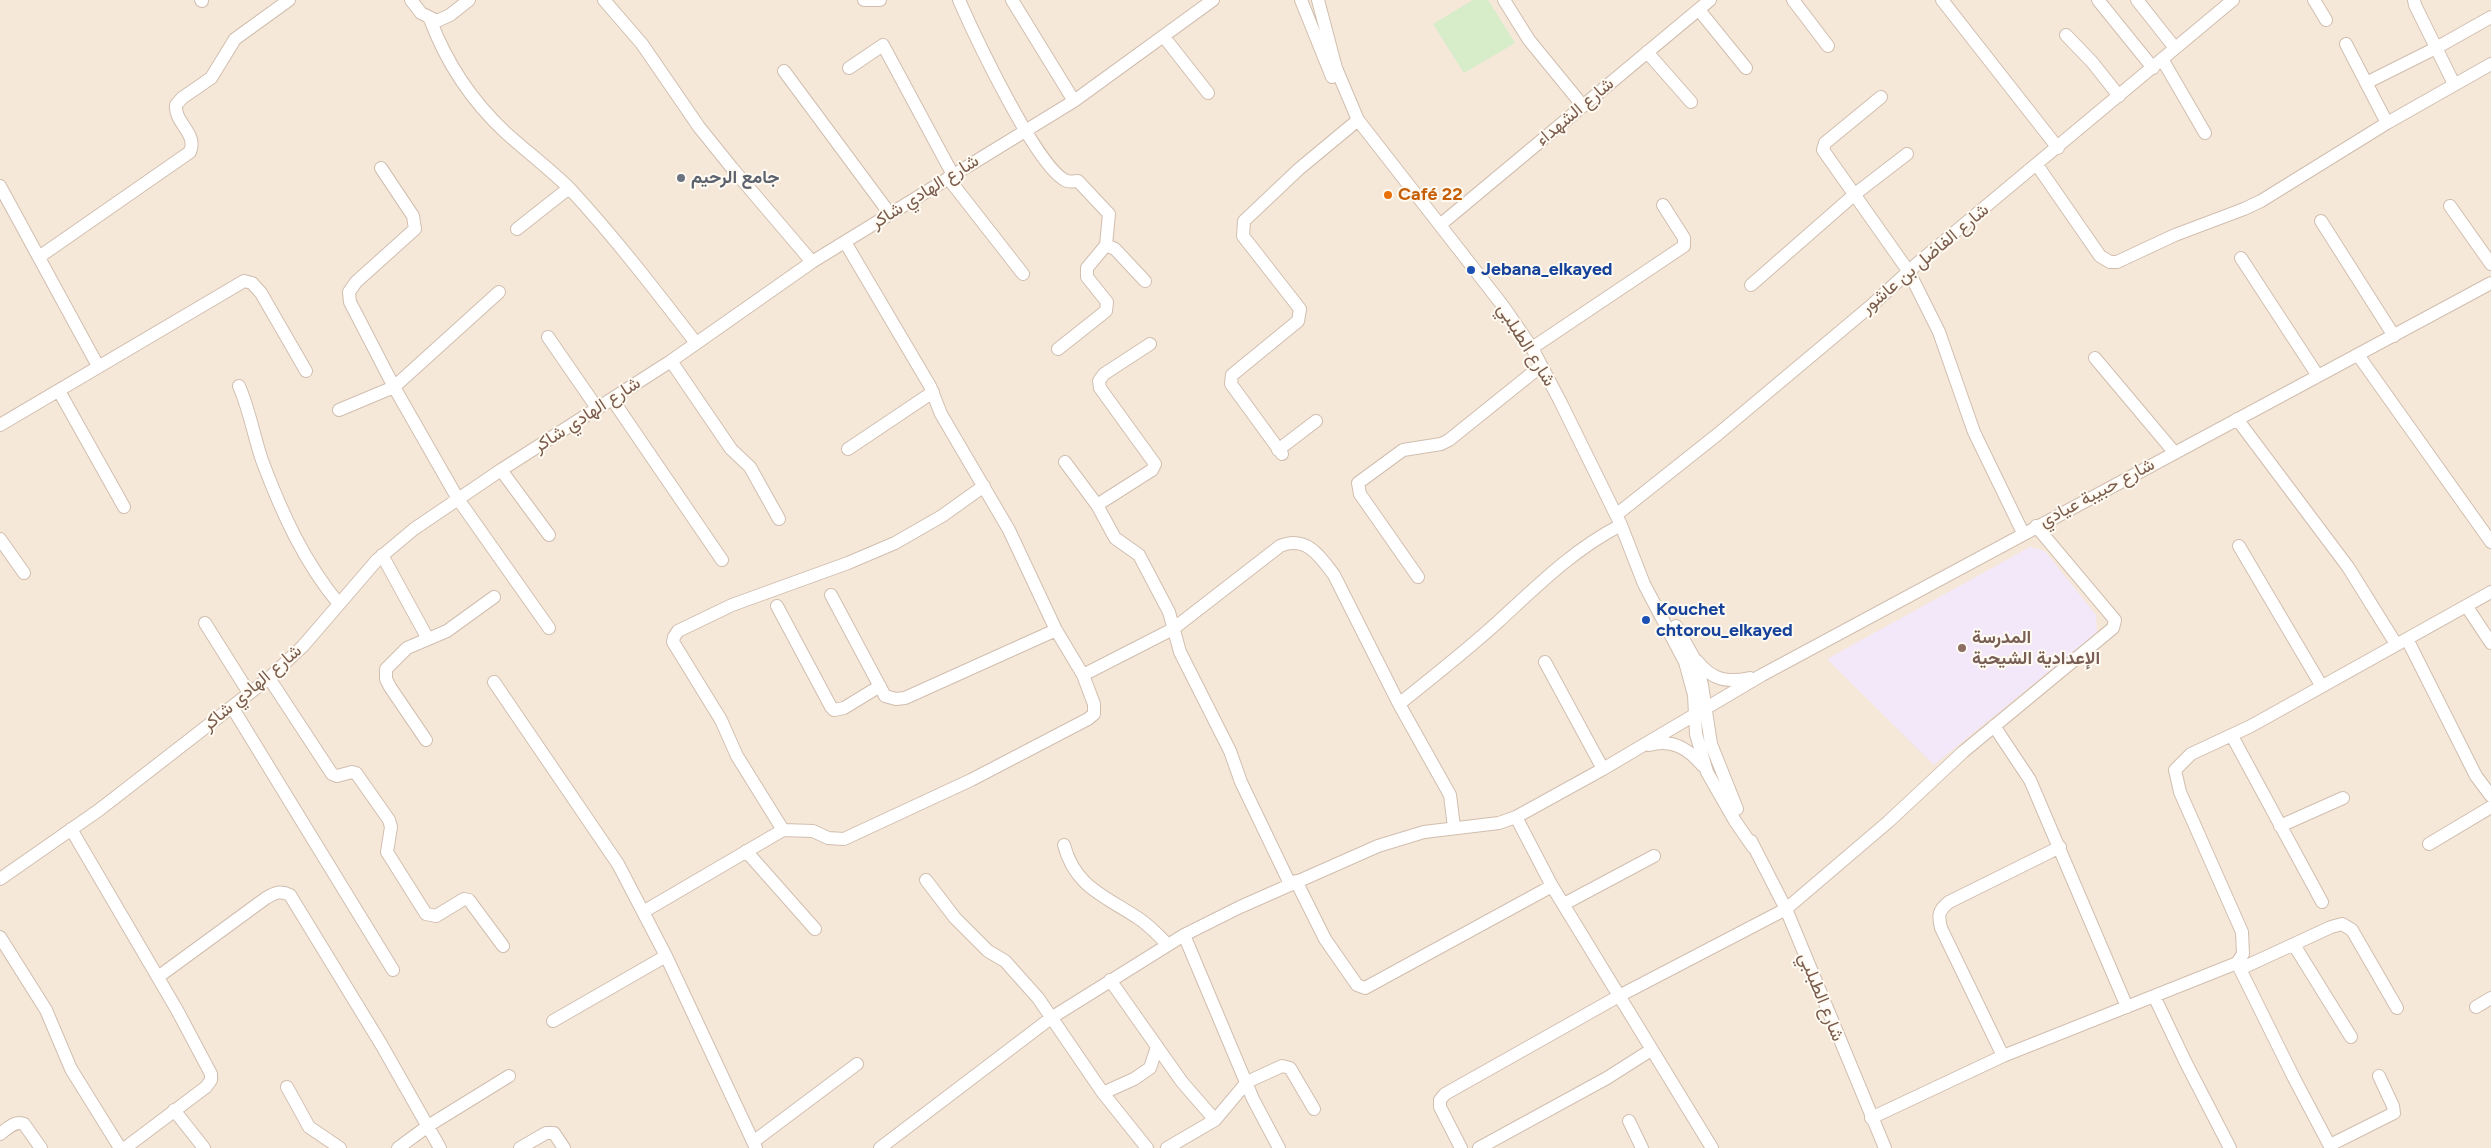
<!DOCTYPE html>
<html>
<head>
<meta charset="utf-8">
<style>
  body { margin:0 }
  canvas { display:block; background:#fdf6eb }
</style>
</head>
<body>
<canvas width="2491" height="1148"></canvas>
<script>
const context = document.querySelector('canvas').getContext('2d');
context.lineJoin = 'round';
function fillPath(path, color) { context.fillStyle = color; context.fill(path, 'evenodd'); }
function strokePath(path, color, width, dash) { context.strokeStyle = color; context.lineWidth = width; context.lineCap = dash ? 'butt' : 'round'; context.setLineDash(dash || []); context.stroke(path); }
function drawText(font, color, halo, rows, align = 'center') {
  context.font = font + ' Figtree,Vazirmatn,sans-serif'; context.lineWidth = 4; context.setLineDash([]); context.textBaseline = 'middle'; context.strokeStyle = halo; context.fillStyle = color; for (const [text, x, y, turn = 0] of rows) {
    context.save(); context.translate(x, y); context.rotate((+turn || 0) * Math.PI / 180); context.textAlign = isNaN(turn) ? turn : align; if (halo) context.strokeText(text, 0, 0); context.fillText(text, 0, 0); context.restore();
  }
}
fillPath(new Path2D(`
  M0,0H2491V1148H0Z`), '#f5e8d9');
fillPath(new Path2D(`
  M2030,547L2045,551L2096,615L2097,632L1934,765L1827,659Z`), '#f3e7fa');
fillPath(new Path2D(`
  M1473,0H1488L1515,43L1464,73L1433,24Z`), '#d7ecc8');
const minor = new Path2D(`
  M201,0L202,1
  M411,0L421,13L437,21L450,15L469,0
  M604,0L642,44L699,127L732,168L812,262
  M864,0H880
  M959,0C973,32 1038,171 1067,181C1070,182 1075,181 1078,181L1109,214L1106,245L1087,268V277L1107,302L1106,311L1058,349
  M1012,0L1074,101
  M1301,0L1332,77
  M1318,0L1336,68L1358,120L1503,306L1532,348L1560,401L1621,525L1644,584L1685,662L1694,695L1696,734L1707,772L1735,821L1753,847
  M1504,0L1529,40L1583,106
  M1793,0L1828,46
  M1942,0L2058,148
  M2098,0L2153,68
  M2137,0L2175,48
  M2314,0L2326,20
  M2414,0L2415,5L2454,84
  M1699,10L1746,68
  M430,19C446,62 472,101 505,132C527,152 550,169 571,190C616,239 656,291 696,343
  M2066,35L2092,62L2119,96
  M1164,37L1208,93
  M2346,44L2387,123
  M1647,52L1691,102
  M2162,59L2205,133
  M849,68L883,45L953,175
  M784,71L890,214
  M2366,83L2436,48L2491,17
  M1881,97L1825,143L1823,150L1909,272L1939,332L1974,432L2023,533
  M2037,165L2100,256L2110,262H2117L2175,235L2244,209L2261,201L2387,123L2491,64
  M381,168L413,216L415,229L356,282L349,292L350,302L394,387L458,499L549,628
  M948,178L1023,274
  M0,186L98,366
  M2450,206L2491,264
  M2321,221L2394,336
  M1440,225L1710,0
  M517,229L569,188
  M1106,245L1115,249L1145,281
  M39,257L190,152C198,133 174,123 176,105L182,98L211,78L235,39L289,0
  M2241,258L2318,376
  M1751,285L1855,194L1907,154
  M548,337L597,408
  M1532,348L1684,246V238L1663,205
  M2358,355L2491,542
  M2095,358L2174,452
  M671,361L731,449L750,467L779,519
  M239,386C250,411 254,438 263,463C282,513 304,562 339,604
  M59,391L124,507
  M612,399L722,560
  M339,410L394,387L499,292
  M2237,419L2348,567L2396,644
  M0,425L244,281L252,283L261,293L306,371
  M848,449L933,392
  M1278,450L1316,421
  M1282,454L1231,384L1232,375L1298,321L1300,309L1243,236L1244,221L1299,169L1358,120
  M1065,462L1097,505L1115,538L1139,555L1169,612L1180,652L1230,751L1241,782L1290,884
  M501,470L549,535
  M1097,505L1152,470L1155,464L1100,388L1099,381L1104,374L1150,344
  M1616,515L1718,434L1873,304L1919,262L2233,0
  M0,539L24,573
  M2239,546L2321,685
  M382,555L428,639
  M1418,577L1360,494L1358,483L1403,450L1441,444L1449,440L1541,366
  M831,595L885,696L896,699L905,698L1056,630
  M777,606L831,707L834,710L844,708L880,686
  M2467,607L2491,643
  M205,623L249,693
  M1676,626L1695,660L1702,685L1711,744L1737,809
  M2407,639L2476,776L2491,796
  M1697,661C1712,680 1727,683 1750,678
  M1545,662L1603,769
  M1083,675L1173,629L1280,546C1306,535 1320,556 1334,575L1399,704L1450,795L1454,827
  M269,678L332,774L337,776L352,772L356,773L389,820L391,827L387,852L426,914L436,916L464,899L469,900L503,946
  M494,682L618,864L666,956L756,1148
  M1399,704C1433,677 1467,650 1499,621C1537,586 1574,549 1621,525
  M232,707L393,970
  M1994,726L2030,780L2127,1007
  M2232,736L2322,902
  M426,740L390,687L386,679V669L407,648L447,631L494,597
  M1649,745C1672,738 1689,749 1703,766
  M1516,817L1552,886L1712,1148
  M2280,826L2343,798
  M71,829L177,1010L211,1074V1080L206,1087L125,1148
  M783,830L737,756L721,720L673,642L674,637L678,631L732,605L848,563L895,543L942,516L984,486
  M1751,841L1786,909L1885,1148
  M2429,844L2491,807
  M1064,845C1075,887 1105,896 1138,918C1149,925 1158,935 1167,944
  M746,851L815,929
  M0,879L99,810L269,678L303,646L377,560L414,529L501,470L671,361L812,262L1074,101L1213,0
  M926,880L955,918L988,951L1005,961L1038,998L1103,1093L1147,1148
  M1296,881L1325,939L1357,985L1365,988L1552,886
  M1564,904L1654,856
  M643,912L783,830L813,831L828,838L844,839L971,780L1088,719L1094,714V704L1083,675L1056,630L1009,530L941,414L930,386L845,242
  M1184,935L1253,1099L1279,1148
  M0,937L46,1010L71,1069L120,1148
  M2294,945L2351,1037
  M2237,963L2294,1078L2331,1148
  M2240,969L2331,927L2342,924L2352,930L2397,1008
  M158,977L266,898C275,893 280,890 290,895L381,1044L440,1148
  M1110,980L1182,1082L1215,1120
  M2154,996L2186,1063L2230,1148
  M2476,1007L2491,998
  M553,1021L666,956
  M2003,1056L1941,928C1938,915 1938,911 1949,902L2060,847
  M287,1087L309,1127L340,1148
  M1103,1093L1134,1079L1150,1068L1157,1047
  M174,1110L204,1148
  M1871,1118L2003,1056L2237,963L2243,954L2242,932L2180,792L2175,770L2191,754L2251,726L2491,592
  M1629,1121L1642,1148
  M0,1134C7,1129 15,1120 24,1124L41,1148
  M753,1142L857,1064
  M2330,1145L2394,1113L2393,1106L2379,1076
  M398,1148L428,1126L509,1076
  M520,1148L546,1133H554L564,1148
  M880,1148L1051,1018L1184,935L1240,907L1378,846L1424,832L1499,823L1516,817L1603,769L1762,675L2491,283
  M1167,1148L1215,1120L1247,1082L1282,1066L1290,1068L1314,1109
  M1461,1148L1440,1107V1100L1445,1094L1619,996L1786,909L1888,822L1963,752L2113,628L2115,620L2036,526
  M1479,1148L1607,1078L1651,1050`);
strokePath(minor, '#d1beaf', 14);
strokePath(minor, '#fff', 12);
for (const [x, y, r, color] of [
  [681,178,5,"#6b7280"],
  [1388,195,5,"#e8710a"],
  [1471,270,5,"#1a4fb4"],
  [1646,620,5,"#1a4fb4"],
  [1962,648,5,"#8d6e63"]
]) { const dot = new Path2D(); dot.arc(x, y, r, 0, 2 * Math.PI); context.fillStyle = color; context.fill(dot); strokePath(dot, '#fffaf2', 2); }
drawText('18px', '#7a5c4c', '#fffaf2', [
  ["شارع الشهداء",1575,112,-40],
  ["شارع الهادي شاكر",925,192,-32],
  ["شارع الفاضل بن عاشور",1925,259,-40],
  ["شارع الطبلبي",1526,345,58],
  ["شارع الهادي شاكر",587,415,-33],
  ["شارع حبيبة عيادي",2097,493,-28],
  ["شارع الهادي شاكر",252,688,-40],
  ["شارع الطبلبي",1821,997,68]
]);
drawText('bold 18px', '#5b616d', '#fffaf2', [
  ["جامع الرحيم",691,178]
], 'left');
drawText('bold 18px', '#c56008', '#fffaf2', [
  ["Café 22",1398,195]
], 'left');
drawText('bold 18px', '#164399', '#fffaf2', [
  ["Jebana_elkayed",1481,270],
  ["Kouchet",1656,610],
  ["chtorou_elkayed",1656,631]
], 'left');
drawText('bold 18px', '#785e54', '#fffaf2', [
  ["المدرسة",1972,638],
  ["الإعدادية الشيحية",1972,659]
], 'left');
</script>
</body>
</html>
